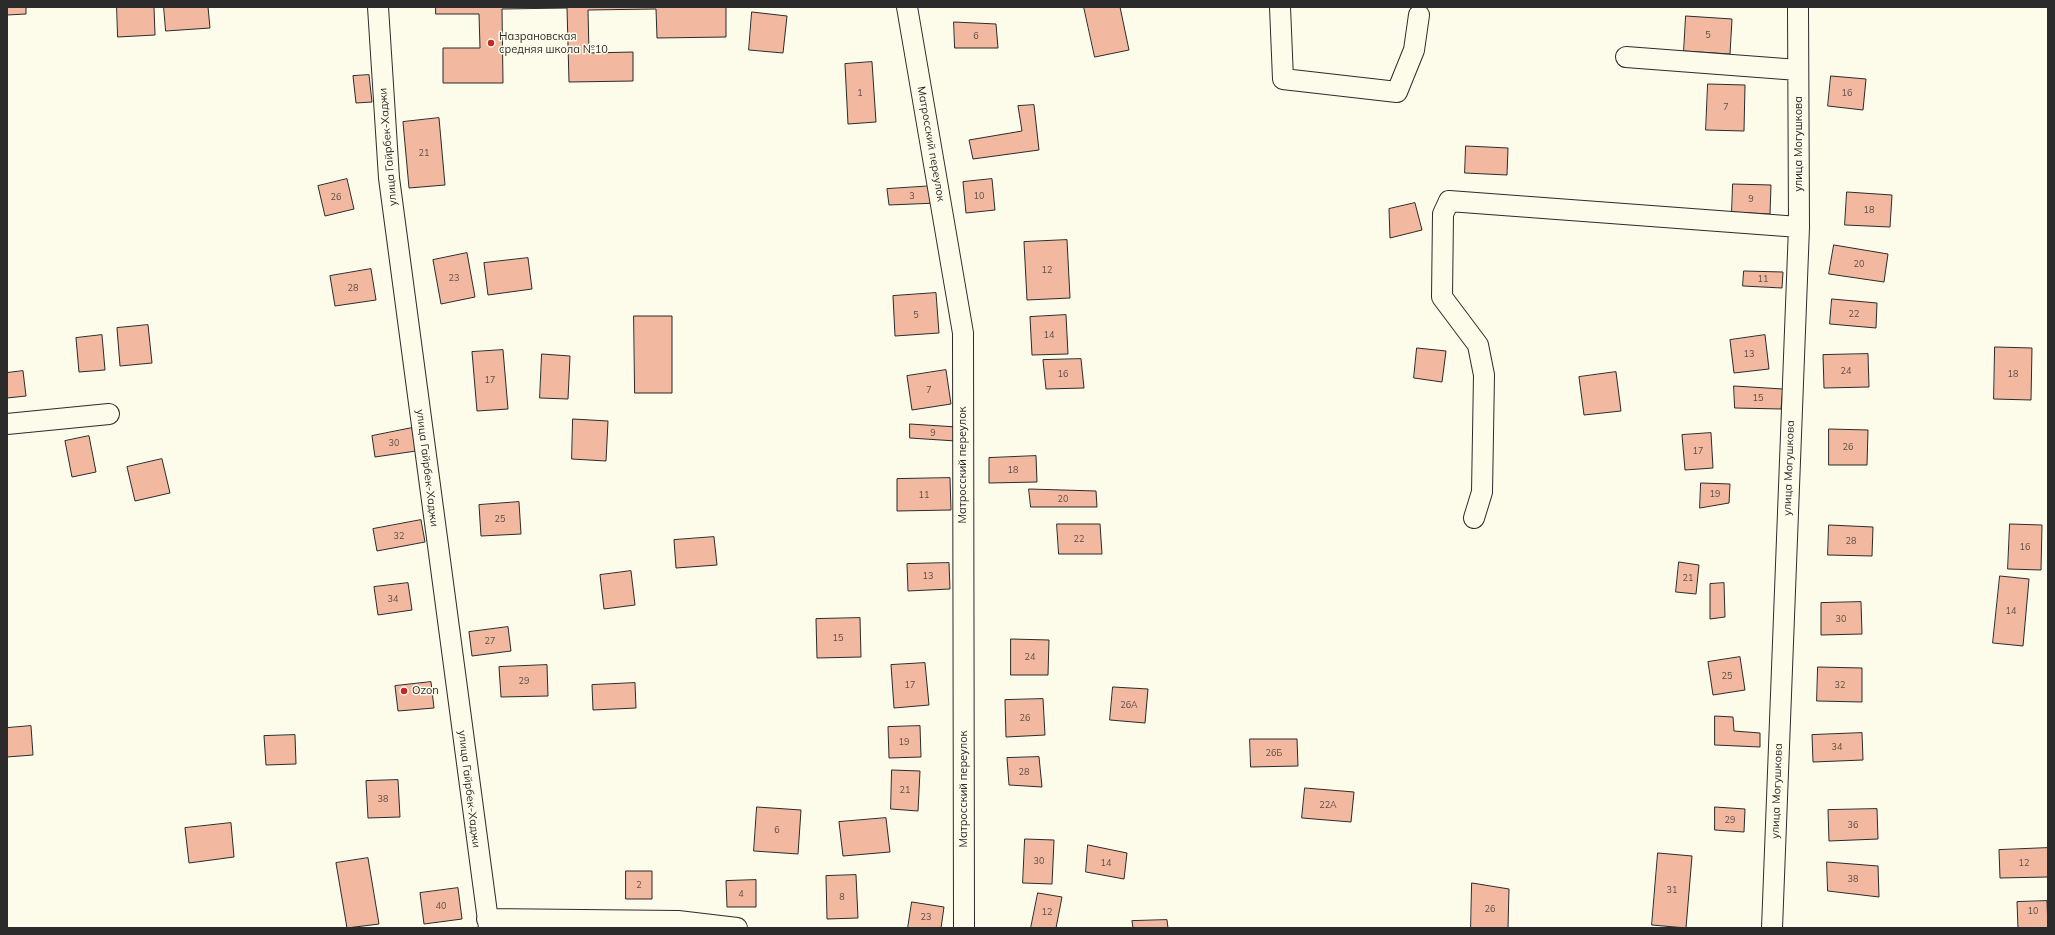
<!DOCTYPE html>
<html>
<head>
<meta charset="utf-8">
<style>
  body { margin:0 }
  #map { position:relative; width:2055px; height:935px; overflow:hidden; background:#fdfbea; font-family:Mulish,sans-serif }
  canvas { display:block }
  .frame { position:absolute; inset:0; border:8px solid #2b2b2b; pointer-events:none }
</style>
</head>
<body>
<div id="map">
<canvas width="2055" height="935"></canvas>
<div class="frame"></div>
</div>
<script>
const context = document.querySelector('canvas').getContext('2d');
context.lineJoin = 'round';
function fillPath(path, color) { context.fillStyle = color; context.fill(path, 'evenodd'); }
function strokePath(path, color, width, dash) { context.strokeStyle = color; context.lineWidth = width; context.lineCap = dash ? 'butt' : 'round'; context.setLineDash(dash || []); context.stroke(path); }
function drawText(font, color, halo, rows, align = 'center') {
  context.font = font + ' Mulish,sans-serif'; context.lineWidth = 3; context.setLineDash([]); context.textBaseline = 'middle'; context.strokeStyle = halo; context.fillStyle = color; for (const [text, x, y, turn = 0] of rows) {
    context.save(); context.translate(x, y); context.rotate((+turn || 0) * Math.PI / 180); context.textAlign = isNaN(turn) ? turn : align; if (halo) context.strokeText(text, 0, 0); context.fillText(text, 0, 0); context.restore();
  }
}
const building = new Path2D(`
  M7,7H26V14L7,15Z
  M117,7H154L155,35L118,37Z
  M164,7H208L210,28L166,31Z
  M436,7H726V37L657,38L656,9L588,10L589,53L633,52V81L569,82L567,8L502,9L503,83H443V48H480L479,14H436Z
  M1084,7H1120L1129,50L1095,57Z
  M752,12L787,16L783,53L749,50Z
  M1686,16L1732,19L1730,54L1684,51Z
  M954,22L996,24L998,48H955Z
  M872,62L876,122L848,124L845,64Z
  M369,75L372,102L356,103L353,76Z
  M1831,76L1866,79L1863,110L1828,106Z
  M1708,84L1745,85L1744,131L1706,130Z
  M1034,105L1039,150L973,159L969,140L1022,131L1018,106Z
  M439,118L445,185L409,188L403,122Z
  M1466,146L1508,148L1507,175L1465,173Z
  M347,179L354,209L325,216L318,186Z
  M992,179L995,210L966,213L963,182Z
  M1733,184L1771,185L1770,214L1732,212Z
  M934,186L937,203L889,205L887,189Z
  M1847,192L1892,195L1890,227L1845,225Z
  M1415,203L1422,230L1390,238L1389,209Z
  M1067,240L1070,298L1027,300L1024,242Z
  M1834,245L1888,254L1884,282L1829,274Z
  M467,253L475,297L441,304L433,260Z
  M528,258L532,289L488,295L484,263Z
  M371,269L376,300L335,306L330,276Z
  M1744,271L1783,272L1782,288L1743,286Z
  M936,293L939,333L895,336L893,296Z
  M1832,299L1877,303L1876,328L1830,324Z
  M1066,315L1068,354L1032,355L1030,317Z
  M634,316H672V393H635Z
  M148,325L152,363L120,366L117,328Z
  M102,335L105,370L79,372L76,338Z
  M1765,335L1769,369L1734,373L1730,340Z
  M1995,347L2032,348L2031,400L1994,399Z
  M1417,348L1446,351L1442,382L1414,378Z
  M503,350L508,409L477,411L472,352Z
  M542,354L570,356L568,399L540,398Z
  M1868,354L1869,387L1824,388L1823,355Z
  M1081,359L1084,388L1046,389L1043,360Z
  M946,370L951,404L912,410L907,376Z
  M23,371L26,396L7,398V373Z
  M1616,372L1621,411L1584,415L1579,377Z
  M1734,386L1783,389L1781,409L1735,408Z
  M573,419L608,421L606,461L572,459Z
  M910,424L957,427L956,441L910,438Z
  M412,428L416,451L375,457L372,436Z
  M1829,429L1868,430L1867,465H1829Z
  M1711,433L1713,468L1685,470L1682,435Z
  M89,436L96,472L72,477L65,441Z
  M1036,456L1037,482L989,483V458Z
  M162,459L170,493L135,501L127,467Z
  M950,478L951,510L897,511V479Z
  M1701,483L1730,484L1729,503L1700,508Z
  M1029,489L1096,491L1097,507H1031Z
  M519,502L521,534L481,536L479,505Z
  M421,520L425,542L377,551L373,529Z
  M1057,524H1100L1102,554H1059Z
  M2010,524L2042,525L2041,570L2008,569Z
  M1829,525L1873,527L1872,556L1828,555Z
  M714,537L717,565L676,568L674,540Z
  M1679,562L1699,565L1696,594L1676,592Z
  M949,563L950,589L908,591L907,564Z
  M631,571L635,605L604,609L600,575Z
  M2000,576L2029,579L2023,646L1993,643Z
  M408,583L412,610L378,615L374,587Z
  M1724,583L1725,617L1710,619V584Z
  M1861,602L1862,634L1821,635V603Z
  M860,618L861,657L817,658L816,619Z
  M508,627L511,651L472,656L469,632Z
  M1011,639L1049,640L1048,675H1011Z
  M1740,657L1745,690L1713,695L1708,662Z
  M925,663L929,705L894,708L891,665Z
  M547,665L548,696L501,697L499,667Z
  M1818,667L1862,668V702L1817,701Z
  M431,682L434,708L398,711L395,686Z
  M635,683L636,708L593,710L592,685Z
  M1113,687L1148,689L1145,723L1110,720Z
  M1043,699L1045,735L1006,737L1005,700Z
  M1715,716L1733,717L1734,731L1760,733V747L1715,745Z
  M31,726L33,755L7,757V728Z
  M920,726L921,757L889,758L888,727Z
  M1862,733L1863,760L1813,762L1812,735Z
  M295,735L296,764L266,765L264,736Z
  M1250,739H1297L1298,766L1251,767Z
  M1039,757L1042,787L1009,785L1007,758Z
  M892,770L920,771L918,811L891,809Z
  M398,780L400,817L368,818L366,781Z
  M1305,788L1354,792L1351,822L1302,818Z
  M757,807L801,810L798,854L754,851Z
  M1715,807L1745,809L1744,832L1715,830Z
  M1877,809L1878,839L1829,841L1828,810Z
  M886,818L890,852L843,856L839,822Z
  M231,823L234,857L189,863L185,828Z
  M1025,839L1054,840L1052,884L1023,883Z
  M1088,845L1127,853L1124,879L1086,872Z
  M2048,848V877L2000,878L1999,850Z
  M1658,853L1692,856L1686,928L1652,925Z
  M368,858L379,924L347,928L336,863Z
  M1827,862L1878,866L1879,897L1828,891Z
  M626,871H652V899H626Z
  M856,875L858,918L827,919L826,876Z
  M756,880V907H727L726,881Z
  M1472,883L1509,889L1508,928H1471Z
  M458,888L462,919L424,924L420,893Z
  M1038,893L1062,897L1056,928H1031Z
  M2047,901L2048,928H2018L2017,902Z
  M912,902L944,907L941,928H908Z
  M1167,920L1168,928H1133L1132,921Z`);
fillPath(building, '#f2b8a0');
strokePath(building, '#2b2b2b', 1);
const minor = new Path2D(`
  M378,7L389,178L489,928
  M907,7L963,333L964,928
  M1280,7L1283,79L1397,92L1414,50L1419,15
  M1626,57L1798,70
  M7,424L109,414
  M1474,518L1482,492L1484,375L1478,345L1442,297L1443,214L1449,201L1799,227
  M487,919L678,921L737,928
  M1772,928L1799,227L1798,7`);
strokePath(minor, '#2b2b2b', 22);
strokePath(minor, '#fdfbea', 20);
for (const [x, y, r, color] of [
  [491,43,4,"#c62828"],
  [404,691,4,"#c62828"]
]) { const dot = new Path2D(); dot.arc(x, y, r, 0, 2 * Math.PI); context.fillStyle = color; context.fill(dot); strokePath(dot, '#fdfbea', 1.5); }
drawText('9px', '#5d4e48', null, [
  ["5",1708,35],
  ["6",976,36],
  ["1",860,93],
  ["16",1847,93],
  ["7",1726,107],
  ["21",424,153],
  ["3",912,196],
  ["10",979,196],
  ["26",336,197],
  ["9",1751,199],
  ["18",1869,210],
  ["20",1859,264],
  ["12",1047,270],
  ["23",454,278],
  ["11",1763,279],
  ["28",353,288],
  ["22",1854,314],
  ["5",916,315],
  ["14",1049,335],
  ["13",1749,354],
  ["24",1846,371],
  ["16",1063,374],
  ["18",2013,374],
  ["17",490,380],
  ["7",929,390],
  ["15",1758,398],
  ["9",933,433],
  ["30",394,443],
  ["26",1848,447],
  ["17",1698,451],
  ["18",1013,470],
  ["19",1715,494],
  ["11",924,495],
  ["20",1063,499],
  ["25",500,519],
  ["32",399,536],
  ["22",1079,539],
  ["28",1851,541],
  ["16",2025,547],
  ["13",928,576],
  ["21",1688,578],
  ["34",393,599],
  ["14",2011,611],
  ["30",1841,619],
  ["15",838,638],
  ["27",490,641],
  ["24",1030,657],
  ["25",1727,676],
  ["29",524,681],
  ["17",910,685],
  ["32",1840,685],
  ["26А",1129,705],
  ["26",1025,718],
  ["19",904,742],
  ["34",1837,747],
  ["26Б",1274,753],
  ["28",1024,772],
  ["21",905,790],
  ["38",383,799],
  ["22А",1328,805],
  ["29",1730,820],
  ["36",1853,825],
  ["6",777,830],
  ["30",1039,861],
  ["14",1106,863],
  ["12",2024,863],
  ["38",1853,879],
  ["2",639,885],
  ["31",1672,890],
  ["4",741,894],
  ["8",842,897],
  ["40",441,906],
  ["26",1490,909],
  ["10",2033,911],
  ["12",1047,912],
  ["23",926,917]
]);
drawText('11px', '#2b2b2b', '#fdfbea', [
  ["Назрановская",499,37],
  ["средняя школа №10",499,50],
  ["Ozon",412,691]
], 'left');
drawText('11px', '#2b2b2b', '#fdfbea', [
  ["Матросский переулок",931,144,80],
  ["улица Могушкова",1799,144,-90],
  ["улица Гайрбек-Хаджи",388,147,-95],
  ["Матросский переулок",963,465,-90],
  ["улица Гайрбек-Хаджи",427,468,83],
  ["улица Могушкова",1789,468,-88],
  ["улица Гайрбек-Хаджи",469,789,83],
  ["Матросский переулок",964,789,-90],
  ["улица Могушкова",1777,791,-88]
]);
</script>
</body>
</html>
